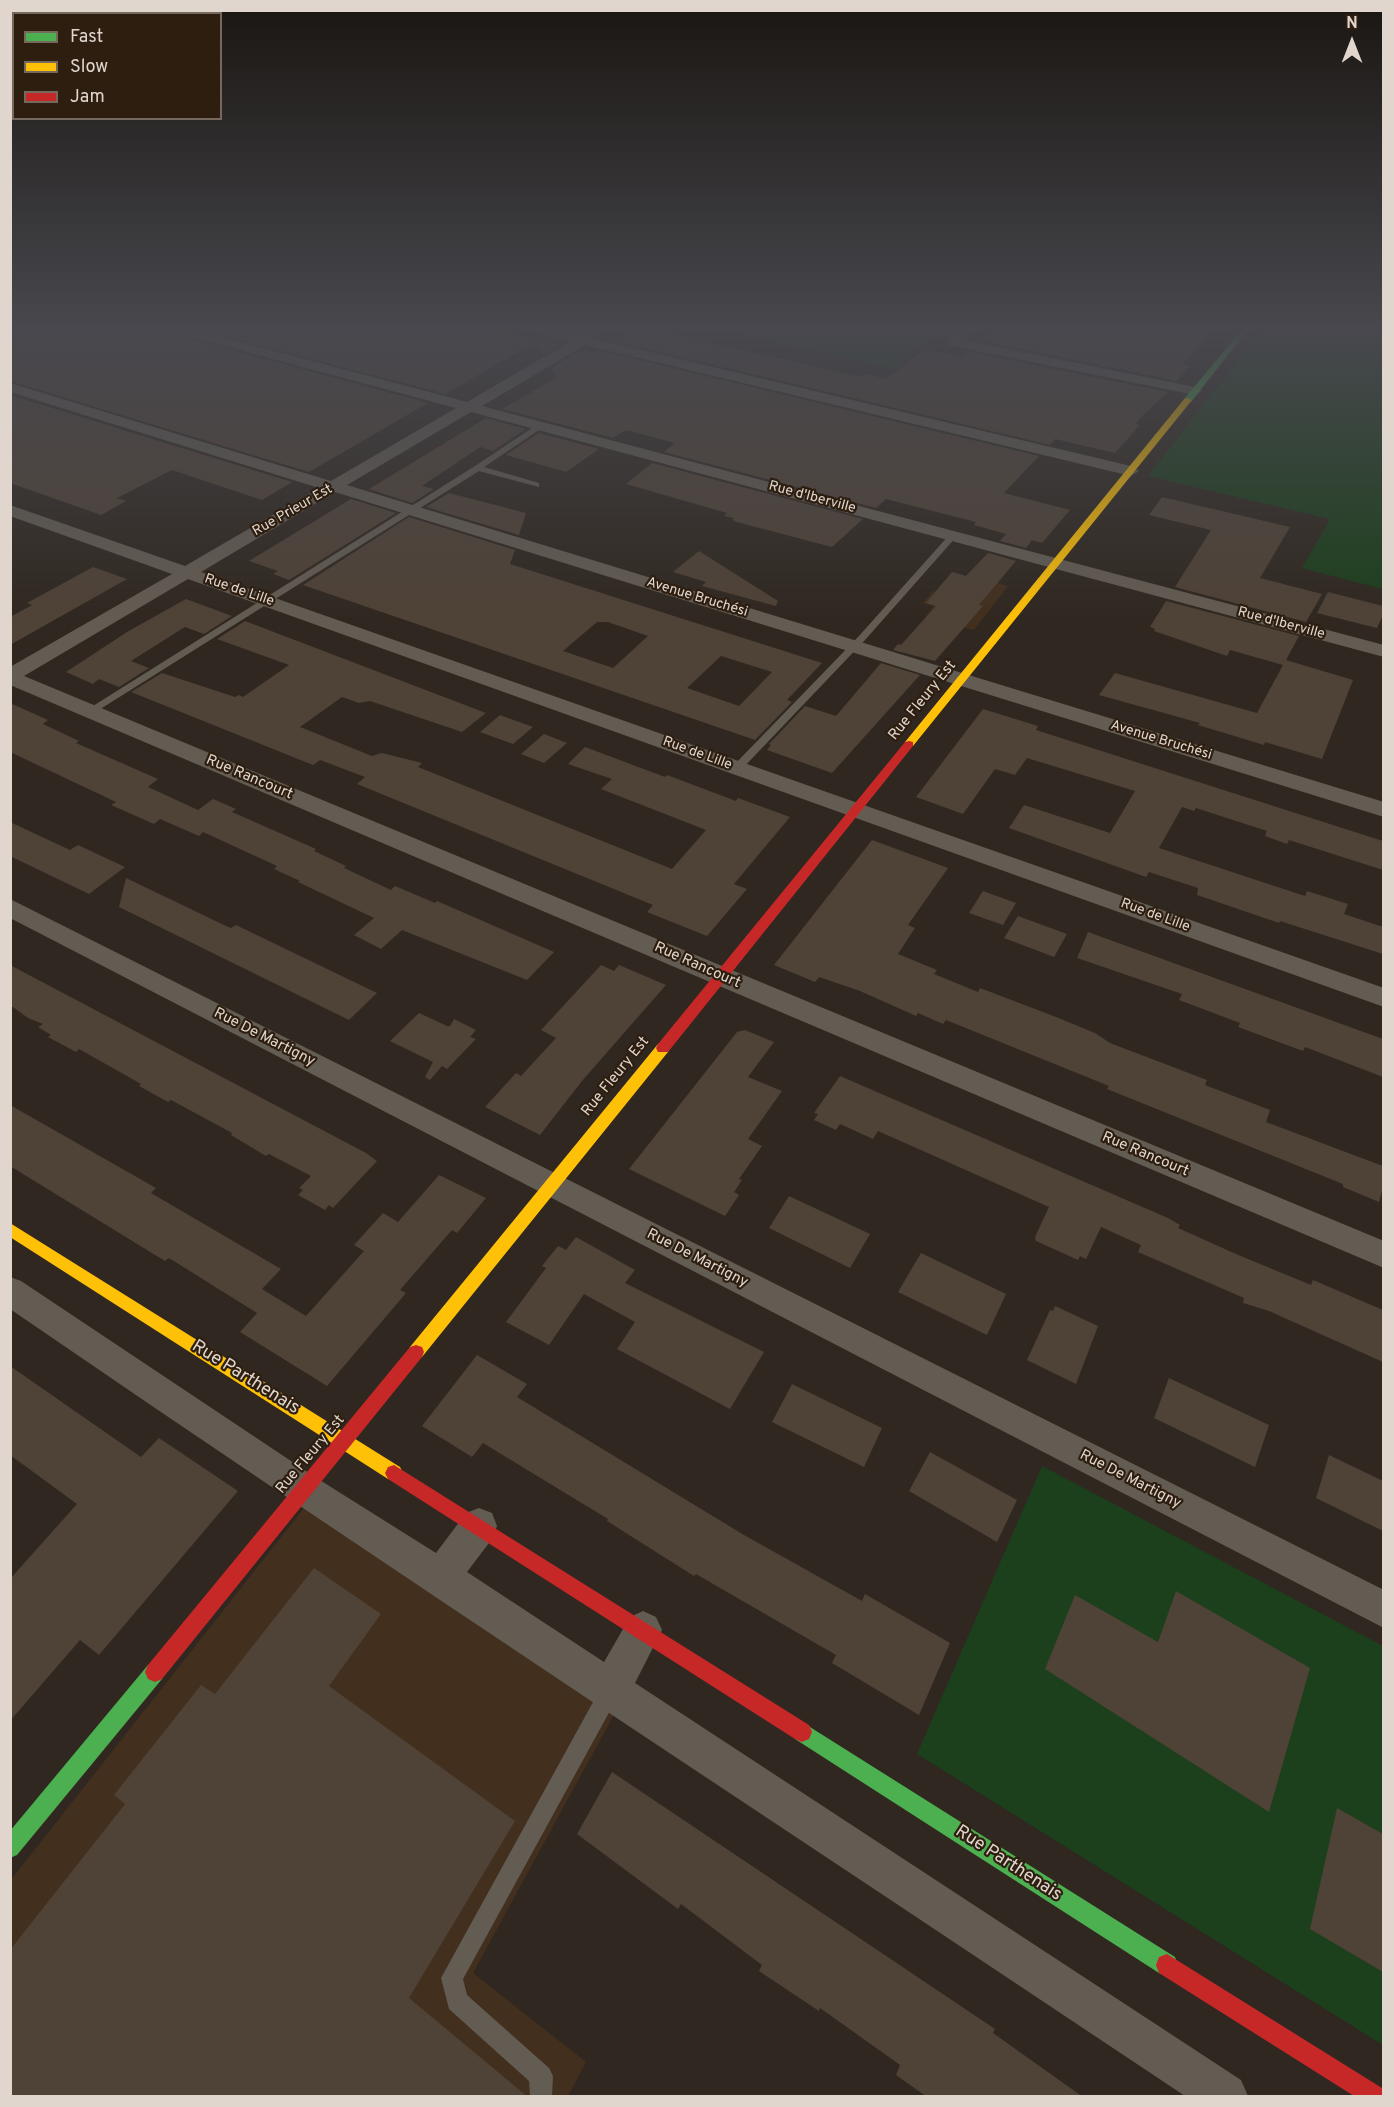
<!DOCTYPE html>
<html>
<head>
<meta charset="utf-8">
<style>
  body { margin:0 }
  #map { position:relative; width:1394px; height:2107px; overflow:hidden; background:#302820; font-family:Overpass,sans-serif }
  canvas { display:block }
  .frame { position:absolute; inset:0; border:12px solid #e0d6cd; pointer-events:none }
  .legend { position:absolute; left:12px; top:12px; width:210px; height:108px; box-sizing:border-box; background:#2d1e10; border:2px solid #75685c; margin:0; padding:8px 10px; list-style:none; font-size:18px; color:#e0d6cd }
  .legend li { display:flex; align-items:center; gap:12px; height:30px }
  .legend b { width:30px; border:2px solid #75685c }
  .north { position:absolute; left:1322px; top:12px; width:60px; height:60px; -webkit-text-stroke:4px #2d1e10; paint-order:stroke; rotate:0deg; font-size:16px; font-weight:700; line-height:24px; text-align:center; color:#e0d6cd }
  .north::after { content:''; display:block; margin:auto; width:21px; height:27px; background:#e0d6cd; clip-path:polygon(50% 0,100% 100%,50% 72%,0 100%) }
</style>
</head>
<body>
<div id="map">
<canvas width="1394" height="2107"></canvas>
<div class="frame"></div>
<ul class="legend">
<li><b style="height:8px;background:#4caf50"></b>Fast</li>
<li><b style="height:8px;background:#ffc107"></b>Slow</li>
<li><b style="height:8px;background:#c62828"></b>Jam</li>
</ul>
<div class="north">N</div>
</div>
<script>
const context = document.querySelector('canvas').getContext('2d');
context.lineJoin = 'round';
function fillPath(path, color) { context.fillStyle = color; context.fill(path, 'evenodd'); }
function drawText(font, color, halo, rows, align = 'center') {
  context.font = font + ' Overpass,sans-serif'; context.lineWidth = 4.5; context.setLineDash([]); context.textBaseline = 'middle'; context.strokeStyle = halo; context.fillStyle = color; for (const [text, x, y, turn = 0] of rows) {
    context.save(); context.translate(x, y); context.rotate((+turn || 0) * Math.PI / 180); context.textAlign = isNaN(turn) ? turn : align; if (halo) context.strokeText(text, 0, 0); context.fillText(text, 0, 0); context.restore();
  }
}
fillPath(new Path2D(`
  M967,575L1008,586L974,630L925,617L934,606L923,603L933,591L979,605L988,594L956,586Z
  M304,1508L616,1711L473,1973L586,2062L568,2096H11L10,1881Z`), '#422f1d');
fillPath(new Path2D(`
  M712,327H967L949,339L925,341L895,369Z
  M1264,327H1383V589L1302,568L1330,519L1148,476Z
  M1042,1466L1383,1646V2045L917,1754Z`), '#1c3f1c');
fillPath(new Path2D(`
  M10,327H162L164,332L428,403L309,472L10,381Z
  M191,327H480L560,345L543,355L536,342L445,394Z
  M641,327L861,377L865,374L886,379L924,350L963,357L969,352L1168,392L1140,418L1136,424L1140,425L1115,453L1055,439L1050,445L614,341Z
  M999,327H1215L1183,364L1189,366L1177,381L981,341Z
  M581,350L593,353L598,350L1039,456L1004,493L1070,510L1042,543L1032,540L1026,548L1000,541L1006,534L974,525L976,522L886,499L876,508L664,452L675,443L626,430L613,438L502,409L556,378L551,368Z
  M10,395L292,482L262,500L172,470L117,498L126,501L101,515L10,483Z
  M486,418L526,429L493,451L480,447L422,486L434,489L412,503L369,489Z
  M539,433L599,449L566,472L506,455Z
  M652,463L863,519L832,547L737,522L732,520L734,518L724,516L727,513L626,484Z
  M449,493L526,513L519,535L426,507Z
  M1162,497L1290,527L1260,578L1322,594L1306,622L1175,587L1211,530L1149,515Z
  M351,499L396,513L289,580L273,574L278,571L249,561Z
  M409,517L515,550L510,564L822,663L787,700L792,702L755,740L303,585ZM597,622H608L648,636L613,668L563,651ZM721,656L772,672L739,706L687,688Z
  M699,551L778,601L776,606L702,586L706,582L673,572Z
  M988,553L1016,561L979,605L983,606L935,661L893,650L898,644L901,645L936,606L926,603L952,572L966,576Z
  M93,567L127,579L10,645V617L32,605L27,603Z
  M1328,592L1383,606V615L1377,628L1317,613Z
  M186,599L232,616L204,634L185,627L131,661L149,668L119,687L99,679L93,684L66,672L127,632Z
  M1166,601L1299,636L1286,660L1353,680L1322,759L1265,742L1264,745L1198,725L1200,723L1099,695L1115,673L1257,713L1283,665L1230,650L1227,656L1154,631L1155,629L1150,627Z
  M245,621L486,713L462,732L370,701L359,703L342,697L300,727L372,756L382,753L422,763L418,767L672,869L706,830L601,789L612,779L568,764L585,747L665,777L667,775L736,801L738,798L790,817L734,884L747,889L707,936L647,912L653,905L357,784L365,777L320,760L313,765L131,692L162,673L235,697L239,695L243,697L289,665L217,639Z
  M881,663L920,675L832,773L767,750L771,745L769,744L805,706L836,716Z
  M10,703L48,720L43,724L79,741L76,743L158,779L148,787L198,810L213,799L236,809L232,812L316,849L314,851L346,866L344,868L391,890L395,886L435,903L437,901L554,952L527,980L402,930L381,949L354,935L374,918L298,882L300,881L274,869L277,866L203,832L199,836L160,819L154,824L111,805L116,802L10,752Z
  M983,709L1038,726L1036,730L1383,841V870L1289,840L1287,844L1265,836L1267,831L1196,808L1194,811L1182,807L1159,848L1305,896L1307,891L1348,904L1344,914L1383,927V954L1280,921L1279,923L1197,895L1198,888L1149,872L1146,877L1009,828L1024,805L1110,833L1135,791L1027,758L1015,775L995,769L963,814L916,797Z
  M500,715L533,727L513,744L480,732Z
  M544,734L567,743L544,763L521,754Z
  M10,822L70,850L78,845L125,867L89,894L10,856Z
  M872,840L948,868L908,925L915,928L898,954L937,970L934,974L978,992L980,988L1056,1017L1095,1033L1110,1043L1207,1080L1205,1085L1270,1110L1266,1122L1383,1166V1187L1379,1202L1343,1187V1184L1107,1089L1109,1086L946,1020L943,1024L918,1013L916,1016L860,991L819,977L815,982L774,965Z
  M126,878L226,926L231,928L236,925L377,993L349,1020L119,907Z
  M983,891L1016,903L1003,925L969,913Z
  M1018,916L1067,934L1054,957L1004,938Z
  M1088,932L1383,1039V1077L1305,1047L1303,1051L1238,1027L1240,1023L1179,1000L1182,994L1077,958Z
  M10,965L366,1153L377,1161L333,1208L329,1205L325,1210L298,1195L303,1190L299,1188L311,1176L269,1154L266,1156L231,1135L232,1133L171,1100L168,1102L139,1086L141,1084L79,1049L76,1052L48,1037L51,1035L38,1027L43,1024L28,1018L10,1005Z
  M601,965L614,971L619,965L666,985L582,1081L540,1135L485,1107L516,1073L521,1076L556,1038L541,1030Z
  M419,1013L447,1026H450L454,1019L476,1030L470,1037L476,1039L447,1069L442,1066L430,1080L425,1077L433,1062L390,1041Z
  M745,1030L774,1042L748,1077L782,1091L748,1139L762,1146L739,1179L742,1180L734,1192L739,1195L725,1216L629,1169L737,1032Z
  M840,1076L1168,1218L1180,1225L1178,1228L1236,1254L1311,1285L1313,1280L1383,1310V1362L1269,1311L1243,1303L1244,1298L1138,1252L1141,1245L1101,1227L1086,1259L1080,1256L1078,1260L1036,1241L1035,1237L1049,1207L878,1131L873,1139L840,1124L836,1130L814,1120L818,1114L814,1113Z
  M10,1105L156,1188L151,1193L281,1269L262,1289L306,1316L364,1251L354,1245L383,1213L398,1222L439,1175L486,1198L457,1233L452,1230L400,1290L406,1293L327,1386L240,1332L257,1313L169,1258L165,1261L10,1166Z
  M789,1196L870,1234L850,1268L769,1228Z
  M576,1237L635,1270L625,1283L764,1352L730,1409L617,1349L635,1322L584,1294L549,1345L506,1322L546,1268L542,1266L558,1246L566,1250Z
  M921,1253L1006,1294L987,1335L898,1292Z
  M1055,1306L1098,1326L1076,1384L1027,1360L1050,1310L1053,1311Z
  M477,1355L527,1384L517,1397L744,1535L862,1601L865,1594L950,1643L919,1715L832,1663L836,1655L696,1574L694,1576L607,1521L608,1519L483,1443L472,1457L422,1426Z
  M10,1366L141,1457L159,1438L238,1491L99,1655L80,1640L10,1721V1579L77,1504L10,1455Z
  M1169,1378L1269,1425L1255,1467L1154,1418Z
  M792,1384L882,1428L864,1467L772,1422Z
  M930,1452L1017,1500L997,1542L909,1491Z
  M1329,1455L1383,1481V1531L1316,1498Z
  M314,1568L381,1614L329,1686L515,1821L409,1998L528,2097H10V1950L125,1804L114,1795L201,1685L215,1694Z
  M1176,1591L1310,1668L1269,1812L1045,1669L1075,1595L1158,1642Z
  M612,1772L995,2029L993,2033L1083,2097H927L896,2075L900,2065L820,2008L819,2011L759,1971L762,1965L681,1904L678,1909L577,1834Z
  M1337,1808L1383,1834V1972L1310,1929Z`), '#4f4236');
fillPath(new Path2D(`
  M538,424L545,426L484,467L539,483V487L479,471L94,713H86L85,711L475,466Z
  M950,534L957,536L865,640L741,770H733V766L859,636Z
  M610,1681L617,1684L620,1691L617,1698L463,1979L467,1995L549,2068L553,2076L552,2096H530L529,2081L449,2009L441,1978L603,1684Z`), '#635c52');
fillPath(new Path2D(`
  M164,327H184L467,402L571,341L524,330L523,327H544L581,335L596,327H611L595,339L1131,466L1139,471L1131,476L585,345L482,406L1384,645V657L471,412L347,485L1384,802V817L335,492L201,572L1384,988V1007L188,579L24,676L1384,1241V1268L10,685V667L172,574L10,516V505L185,566L319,488L10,392V383L331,481L456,408L165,330Z
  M963,327H978L964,340L1195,387L1202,391L1195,395L948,345V339Z
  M10,899L1384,1590V1628L10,918Z
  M10,1277L21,1281L315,1477L436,1553L466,1513L479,1508L492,1513L497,1526L492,1539L467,1572L604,1662L630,1617L643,1611L656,1617L662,1630L635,1683L1241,2080L1248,2096H1185C793,1834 399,1576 10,1309Z`), '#635c52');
fillPath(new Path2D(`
  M1244,327H1250L1191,402H1185V398Z
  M155,1662L162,1665L165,1672L162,1679L17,1855L10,1858V1831L148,1665Z
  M802,1722L1175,1957L1178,1965L1175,1973L1167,1976L1159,1973L795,1739L792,1732L795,1725Z`), '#4caf50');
fillPath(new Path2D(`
  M1185,398L1192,400L913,746H905V742Z
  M663,1043L668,1044L670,1048L668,1052L422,1357L416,1359L410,1357L408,1352L410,1347L658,1044Z
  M10,1223L400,1467L403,1473L400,1479L394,1481L388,1479L10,1237Z`), '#ffc107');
fillPath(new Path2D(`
  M909,741L913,742V746L668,1052H658L656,1048L658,1044L905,742Z
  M416,1345L422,1347L424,1352L422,1357L162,1679L155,1682L148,1679L145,1672L148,1665L410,1347Z
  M394,1465L809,1725L812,1732L809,1739L802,1742L795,1739L388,1479L385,1473L388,1467Z
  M1167,1954L1382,2088L1384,2096H1354L1159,1973L1156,1965L1159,1957Z`), '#c62828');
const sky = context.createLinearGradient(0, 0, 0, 622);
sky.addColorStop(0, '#1a1612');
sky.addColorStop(0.53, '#48484e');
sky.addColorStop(1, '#48484e00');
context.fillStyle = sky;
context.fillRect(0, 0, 1394, 622);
drawText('14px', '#e0d6cd', '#2d1e10', [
  ["Rue d'Iberville",812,498,15],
  ["Rue Prieur Est",293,511,-30],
  ["Rue de Lille",239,591,19],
  ["Avenue Bruchési",697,598,17],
  ["Rue d'Iberville",1281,624,15],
  ["Avenue Bruchési",1161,741,17],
  ["Rue de Lille",697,754,20],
  ["Rue de Lille",1155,916,20]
]);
drawText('15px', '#e0d6cd', '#2d1e10', [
  ["Rue Fleury Est",923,701,-51],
  ["Rue Rancourt",249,778,23],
  ["Rue Rancourt",697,966,24],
  ["Rue De Martigny",264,1038,27],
  ["Rue Fleury Est",616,1077,-51],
  ["Rue Rancourt",1145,1155,23],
  ["Rue De Martigny",697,1259,27],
  ["Rue Fleury Est",311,1455,-50],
  ["Rue De Martigny",1130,1480,27]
]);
drawText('18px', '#e0d6cd', '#2d1e10', [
  ["Rue Parthenais",245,1378,32],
  ["Rue Parthenais",1008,1864,33]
]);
</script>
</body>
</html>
